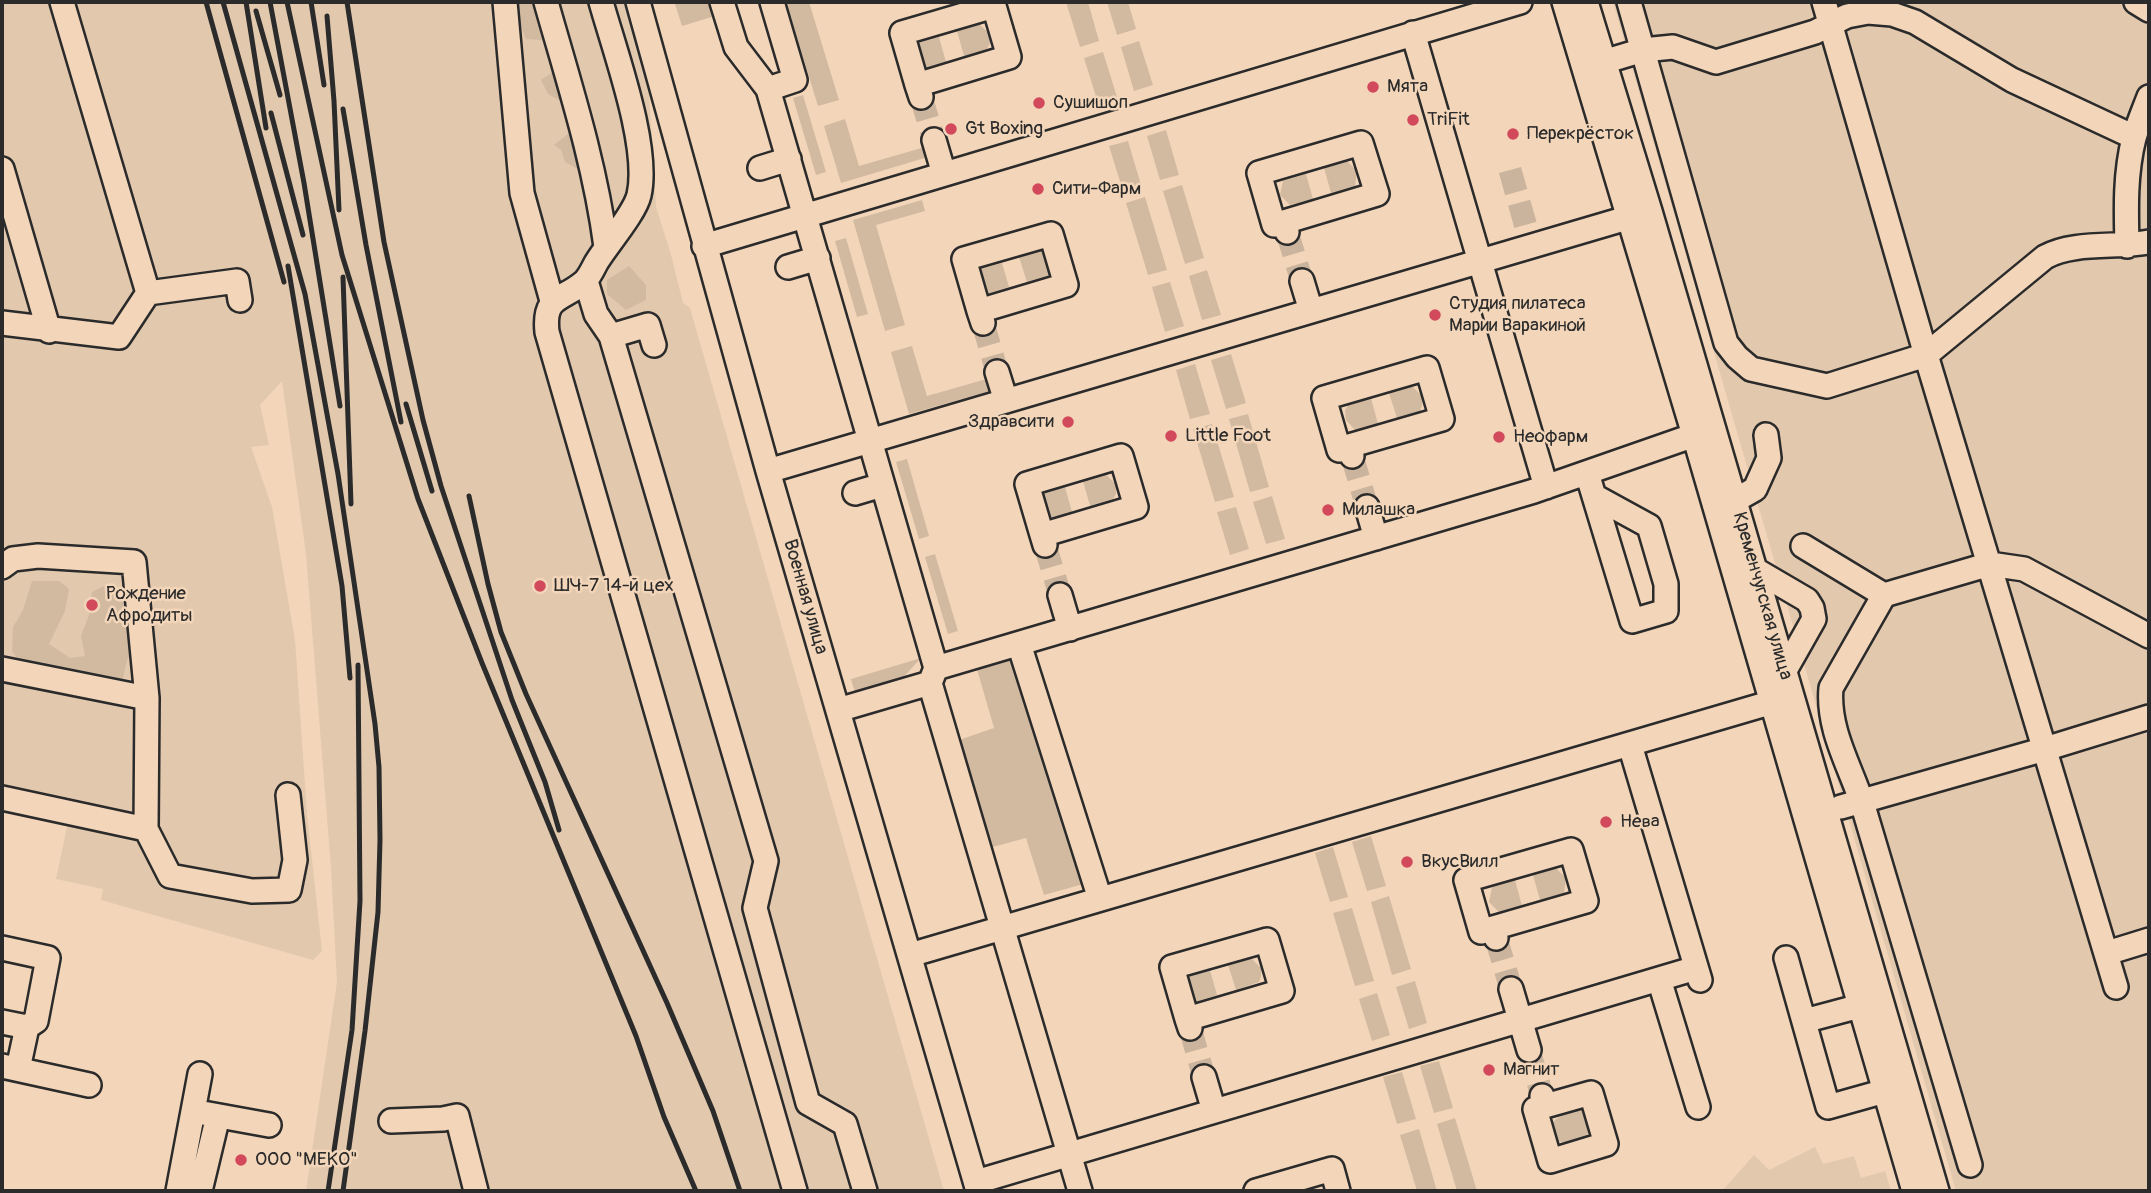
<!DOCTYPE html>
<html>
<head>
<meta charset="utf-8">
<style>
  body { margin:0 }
  #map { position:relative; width:2151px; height:1193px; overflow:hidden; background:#f3d6b9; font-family:Pangolin,sans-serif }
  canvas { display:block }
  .frame { position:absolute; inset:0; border:4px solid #2b2b2b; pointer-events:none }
</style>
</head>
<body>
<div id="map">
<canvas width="2151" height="1193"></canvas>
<div class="frame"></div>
</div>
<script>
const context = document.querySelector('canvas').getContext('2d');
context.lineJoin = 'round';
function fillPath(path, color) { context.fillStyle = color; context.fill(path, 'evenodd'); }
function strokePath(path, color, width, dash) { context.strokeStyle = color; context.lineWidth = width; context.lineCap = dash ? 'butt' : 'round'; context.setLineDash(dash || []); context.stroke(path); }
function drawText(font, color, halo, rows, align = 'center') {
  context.font = font + ' Pangolin,sans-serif'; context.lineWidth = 5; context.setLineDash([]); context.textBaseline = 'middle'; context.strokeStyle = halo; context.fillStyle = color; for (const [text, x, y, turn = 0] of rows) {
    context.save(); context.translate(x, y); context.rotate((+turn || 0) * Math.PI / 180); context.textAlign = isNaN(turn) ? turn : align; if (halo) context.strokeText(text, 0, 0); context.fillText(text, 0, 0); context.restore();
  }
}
fillPath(new Path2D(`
  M2,2H624L649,93L656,207L670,251L683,303L690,308L944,1191H306L337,982L331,868L306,554L282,381L260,405L269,445L251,447L272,507L295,640L307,814L322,951L313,960L101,900L103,889L56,879L68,822L2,808Z
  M1613,2H2149V1191H1956Z
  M1815,1147L1823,1164L1854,1156L1861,1178L1885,1171L1891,1191H1722L1754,1155L1769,1170Z`), '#e2c8ad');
fillPath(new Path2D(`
  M515,2H546L587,129L589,158L583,166L576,168L565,162L561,150L554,145L574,129L561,101L548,94L541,80L561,66L553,41L526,39L521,27Z
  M682,2H711L715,16L682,26L675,4Z
  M786,2H809L839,100L818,106Z
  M1066,2H1088L1099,41L1080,47Z
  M1107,2H1128L1136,29L1117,35Z
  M979,24L990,34V43L987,49L964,56L957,31Z
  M939,37L946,62L923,68L916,44Z
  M1139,41L1153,85L1134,91L1121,47Z
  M1103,52L1117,97L1098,103L1084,58Z
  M803,95L826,172L816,175L793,98Z
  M845,119L859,166L925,147L928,157L841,183L824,126Z
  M1166,130L1179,175L1160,180L1147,136Z
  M1128,141L1141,185L1123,191L1109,146Z
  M1347,161L1357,171L1355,186L1331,193L1324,168Z
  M1306,174L1313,199L1290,205L1280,195L1283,181Z
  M1182,185L1204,258L1185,264L1163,191Z
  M1145,197L1167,270L1148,275L1126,203Z
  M922,200L925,211L876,225L905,325L885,331L853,220Z
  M846,238L868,314L857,317L835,241Z
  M1042,250L1047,253L1053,269L1050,275L1027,282L1019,257Z
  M1002,263L1009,287L986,294L981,291L979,269Z
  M629,266L646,285V300L626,310L607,294V280Z
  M1207,270L1221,315L1202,320L1189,276Z
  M1170,282L1184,326L1165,332L1152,287Z
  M912,346L927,396L990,378L994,390L909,414L891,352Z
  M1231,354L1246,403L1226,409L1211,360Z
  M1195,364L1210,414L1190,419L1176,370Z
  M1412,386L1422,396V406L1420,411L1397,418L1389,393Z
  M1371,398L1378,424L1355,430L1346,420L1345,411L1348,405Z
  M1248,414L1269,487L1250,492L1229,419Z
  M1212,424L1234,497L1215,502L1193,429Z
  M907,459L929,536L919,539L896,462Z
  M1105,474L1116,484V494L1113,499L1090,506L1083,481Z
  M1065,487L1072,512L1049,519L1044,515L1041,494Z
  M1272,496L1285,539L1266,544L1253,502Z
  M1236,507L1249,549L1230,555L1217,512Z
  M935,554L958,631L948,634L925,557Z
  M32,581H59L69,589L65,611L49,644L70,658L85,656L81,636L89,615L92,592L104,586L130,600L138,637L127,661L122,682L27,672L12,651L13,627L23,610Z
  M1013,651L1087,883L1044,895L1026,838L989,848L956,741L994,728L976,666Z
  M921,658L898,683L856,696L851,679Z
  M1371,836L1386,886L1367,891L1352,842Z
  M1333,847L1348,897L1330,902L1315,853Z
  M1556,868L1566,878L1564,893L1540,900L1533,875Z
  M1515,880L1522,906L1499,912L1489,902L1492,887Z
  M1389,896L1411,969L1392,975L1371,902Z
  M1352,908L1374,981L1355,986L1333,913Z
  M1251,958L1261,968V977L1259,982L1236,990L1228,965Z
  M1210,970L1217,995L1195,1002L1190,999L1184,983L1187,977Z
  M1415,981L1427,1023L1409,1029L1396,987Z
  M1377,993L1390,1035L1372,1041L1359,999Z
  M1439,1061L1453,1108L1434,1113L1420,1066Z
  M1402,1072L1416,1119L1397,1124L1383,1077Z
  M1575,1111H1583L1588,1115L1590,1128L1587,1135L1566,1142H1559C1543,1121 1557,1117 1575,1111Z
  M1455,1118L1477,1191H1457L1437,1124Z
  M1419,1129L1437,1191H1417L1400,1135Z`), '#d2baa1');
strokePath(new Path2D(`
  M921,97L934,140
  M1510,170L1526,227
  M1287,232L1302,281
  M983,323L997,372
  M1352,456L1367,507
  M1045,545L1060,595
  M1496,938L1511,989
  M1190,1028L1204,1077
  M1529,1050L1542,1096`), '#cbb49d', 23, [23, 11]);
const minor = new Path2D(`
  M505,2L522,193L552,301
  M546,2C569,83 595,163 606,247
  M601,2C615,52 650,147 639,195C635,213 606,246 596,263C593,269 589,277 585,281C563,301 543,294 547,332L795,1191
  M638,2L768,471L978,1191
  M722,2L736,47L768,89L936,668L930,683L838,710
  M1564,2L1694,435L1914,1191
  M1586,2L1650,211L1937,1191
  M1629,2L1726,343L1737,357L1751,369L1827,386L1926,355L2045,257C2073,241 2117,248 2149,242
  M1824,2L1926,355L2116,987
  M2136,2L2149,10
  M1413,33L1546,487
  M1590,66L1643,50L1673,47L1716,62L1815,32L1847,16L1868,12L1892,14L1915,22L2012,80L2134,137
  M917,85L902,33L994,6L1009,57L917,85L921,97
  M768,89L795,80L772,2
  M934,140L944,174
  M760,168L789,159
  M2,169L49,331
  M1284,222L1274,225L1259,173L1361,143L1377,194L1284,222L1287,232
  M704,246L1520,2
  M2127,246C2126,209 2125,173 2134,138C2138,124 2144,110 2149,97
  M788,267L818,258
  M586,281L596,314L611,336L766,861L755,908L808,1103L845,1124L865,1191
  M1302,281L1311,311
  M148,293L237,281L240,300
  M979,311L964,259L1051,234L1066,285L979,311L983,323
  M2,323L119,337L148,293L62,2
  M611,336L648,325L654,345
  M997,372L1006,401
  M1349,446L1339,450L1324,398L1427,368L1442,419L1349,446L1352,456
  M768,471L1644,213
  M1587,473L1632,621L1666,611V584L1649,526L1596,497
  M855,493L882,485
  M1734,501L1755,489L1769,458L1766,435
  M1367,507L1376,538
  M1042,535L1027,484L1121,456L1136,507L1042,535L1045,545
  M1803,546L1884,595
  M2,567L13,559L38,556L134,562L147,698L146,829L170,876L252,891L289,890L295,860L288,795
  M1754,569L1807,600L1812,608L1814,619L1784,672
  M1060,595L1070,629
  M1019,644L1100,899
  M936,668L1534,491L1709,430
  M2,669L147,698
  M930,683L1080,1191
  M1630,745L1700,980
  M2,798L146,829
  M1841,807L2045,749L2149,717
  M1493,928L1481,932L1466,880L1571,850L1586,901L1493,928L1496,938
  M2,948L48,958L36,1021L27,1027L18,1069
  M2107,953L2149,940
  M910,955L1783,699
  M1786,958L1828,1107L1885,1091
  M1659,979L1698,1107
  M1511,989L1529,1050
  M1187,1019L1172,967L1267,940L1282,991L1187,1019L1190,1028
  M1804,1021L1860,1006
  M2,1022L27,1027
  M2,1066L89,1085
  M1204,1077L1214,1111
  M1542,1096L1545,1106L1535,1109L1550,1161L1606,1144L1591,1093L1545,1106
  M203,1113L269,1125
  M391,1121L443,1119L457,1116L476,1191
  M1970,1165C1935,1047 1900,928 1864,809C1852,769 1827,731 1831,688L1884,595L1990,564L2024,569L2149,636
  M976,1182L1696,968
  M178,1191L200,1074
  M200,1191L218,1116
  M1256,1191L1332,1169L1338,1191`);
strokePath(minor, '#2b2b2b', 28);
strokePath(minor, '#f3d6b9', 23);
strokePath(new Path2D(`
  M206,2L284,282
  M223,2L305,294L338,474L375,724L379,767L380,840L378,912L365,1031L343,1191
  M246,2L266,128
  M270,2L304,183L340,406
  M287,2L342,255L418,499L482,663L636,1036L664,1117L696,1191
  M311,2L324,85
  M347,2L384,242L423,420L441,486L512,700L545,782L559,830
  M256,11L280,95
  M327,16L334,101L339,210
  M343,109L366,245L401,422
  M271,113L303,235
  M288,266L342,586L350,678
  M343,277L351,504
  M406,404L432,491
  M469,496L488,584L501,632L526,694L667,1003L713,1111L740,1191
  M328,1191L352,1030L360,901L358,665`), '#2b2b2b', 5);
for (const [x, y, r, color] of [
  [1373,87,7,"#d1495b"],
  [1039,103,7,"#d1495b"],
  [1413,120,7,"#d1495b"],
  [951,129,7,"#d1495b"],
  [1513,134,7,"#d1495b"],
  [1038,189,7,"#d1495b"],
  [1435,315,7,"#d1495b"],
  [1068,422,7,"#d1495b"],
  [1171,436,7,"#d1495b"],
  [1499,437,7,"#d1495b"],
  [1328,510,7,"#d1495b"],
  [540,586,7,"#d1495b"],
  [92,605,7,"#d1495b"],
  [1606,822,7,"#d1495b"],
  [1407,862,7,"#d1495b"],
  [1489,1070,7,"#d1495b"],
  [241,1160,7,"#d1495b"]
]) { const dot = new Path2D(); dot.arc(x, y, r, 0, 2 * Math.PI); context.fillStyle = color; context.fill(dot); strokePath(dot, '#f3d6b9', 2.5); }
drawText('19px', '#2b2b2b', '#f3d6b9', [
  ["Мята",1387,87],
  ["Сушишоп",1053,103],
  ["TriFit",1427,120],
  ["Gt Boxing",965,129],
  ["Перекрёсток",1527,134],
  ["Сити-Фарм",1052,189],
  ["Студия пилатеса",1449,304],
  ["Марии Варакиной",1449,326],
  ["Здравсити",1054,422,"right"],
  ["Little Foot",1185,436],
  ["Неофарм",1513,437],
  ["Милашка",1342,510],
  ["ШЧ-7 14-й цех",554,586],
  ["Рождение",106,594],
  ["Афродиты",106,616],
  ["Нева",1620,822],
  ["ВкусВилл",1421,862],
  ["Магнит",1503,1070],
  ["OOO \"MEKO\"",255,1160]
], 'left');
drawText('19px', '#2b2b2b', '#f3d6b9', [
  ["Кременчугская улица",1762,596,74],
  ["Военная улица",805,597,74]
]);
</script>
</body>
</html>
